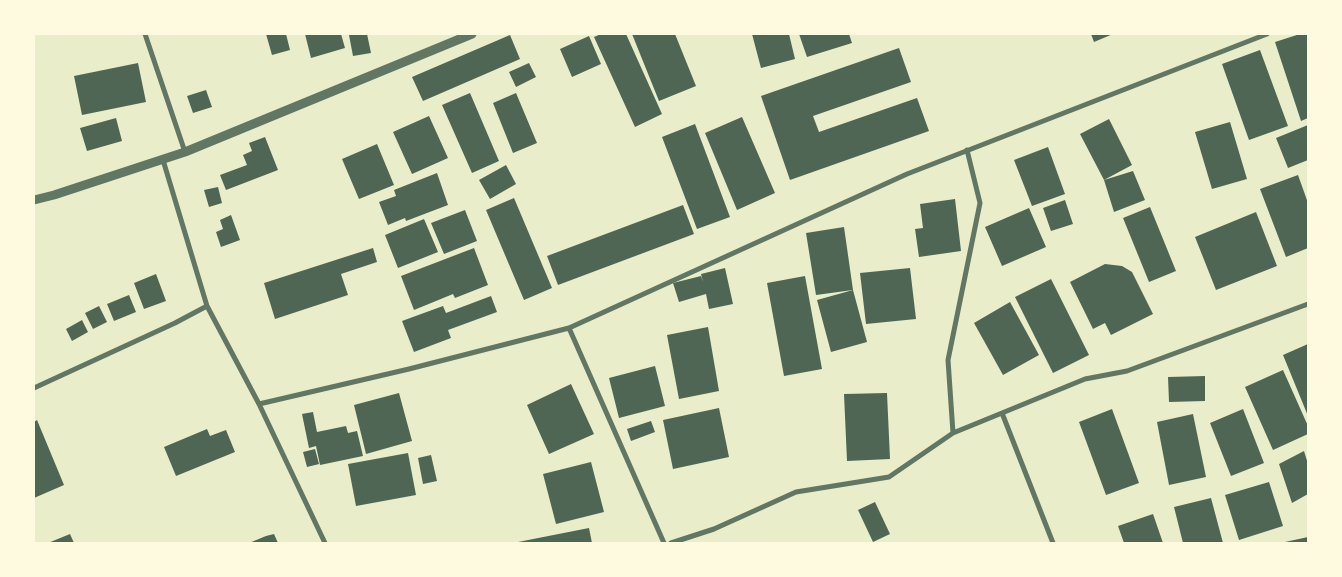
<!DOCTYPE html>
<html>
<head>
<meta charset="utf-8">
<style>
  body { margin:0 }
  #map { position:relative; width:1342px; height:577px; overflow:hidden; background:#e9edc9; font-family:"PT Sans",sans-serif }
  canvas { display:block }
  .frame { position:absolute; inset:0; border:35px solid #fefae0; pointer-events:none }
</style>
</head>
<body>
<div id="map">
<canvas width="1342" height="577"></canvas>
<div class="frame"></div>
</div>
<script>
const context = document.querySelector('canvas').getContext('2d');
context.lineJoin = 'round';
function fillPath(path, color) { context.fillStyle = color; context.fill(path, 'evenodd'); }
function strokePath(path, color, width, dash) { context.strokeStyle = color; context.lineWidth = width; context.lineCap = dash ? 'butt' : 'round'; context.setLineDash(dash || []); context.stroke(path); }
fillPath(new Path2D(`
  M266,34H286L290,50L272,55Z
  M305,34H341L345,48L311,58Z
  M353,34H367L371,53L353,56L349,35Z
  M601,34H626L662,114L635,127L594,37Z
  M632,34H675L696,86L659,101Z
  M752,34H789L795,59L761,68Z
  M799,34H849L852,43L807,57Z
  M1091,34H1113L1094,42Z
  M1300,34H1308V118L1301,121L1275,42Z
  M510,35L520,59L423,101L412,77Z
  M589,36L601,64L572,77L560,49Z
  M899,48L911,82L813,116L819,132L917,98L929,131L790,180L761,96Z
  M1260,50L1288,126L1249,140L1222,64Z
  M138,63L146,102L82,115L74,76Z
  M529,63L536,77L516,87L509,72Z
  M206,90L212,107L193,113L187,96Z
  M470,93L499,161L472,173L442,105Z
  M516,93L537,143L513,153L493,103Z
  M429,116L448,158L412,174L393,132Z
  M742,117L775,193L737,210L705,133Z
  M116,118L122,141L87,151L80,128Z
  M1109,119L1132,165L1104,180L1080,134Z
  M1230,122L1247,179L1212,189L1195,132Z
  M695,124L730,217L697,229L662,137Z
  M1308,125V160L1288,168L1276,138Z
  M265,137L278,170L226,190L220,175L247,165L243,155L252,151L249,143Z
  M377,144L394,185L359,199L342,159Z
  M1048,147L1065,194L1032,206L1014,160Z
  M506,165L516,184L490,199L479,180Z
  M1133,171L1145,200L1114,212L1104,180Z
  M437,173L448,205L406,221L405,218L388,225L379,202L396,196L394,190Z
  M1298,175L1308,203V248L1286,257L1260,189Z
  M218,187L222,203L209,207L204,190Z
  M514,198L552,288L524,300L486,210Z
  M955,199L961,251L919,257L915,229L923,228L920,204Z
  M1065,200L1073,224L1051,231L1043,208Z
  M683,205L694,234L558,285L547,256Z
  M1150,207L1176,271L1149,282L1123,218Z
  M1029,208L1046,247L1002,266L985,227Z
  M465,210L477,241L444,254L431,223Z
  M1256,212L1277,266L1216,290L1195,237Z
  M231,215L240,240L221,247L216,232L223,229L220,220Z
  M424,219L438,252L398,268L385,235Z
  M844,227L853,290L867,342L831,352L817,300L853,290L816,295L806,233Z
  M373,248L377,262L341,274L348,295L275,319L264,283Z
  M474,248L488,285L455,298L453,294L414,310L401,276Z
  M1105,264L1122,266L1132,272L1153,314L1111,335L1105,323L1093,329L1070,282Z
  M725,268L733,304L709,309L706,294L679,302L673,283L701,276L703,282L701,274Z
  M910,268L916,319L866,324L860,273Z
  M156,274L166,301L144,309L134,283Z
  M805,276L822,369L784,376L767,283Z
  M1051,279L1089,355L1053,373L1015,297Z
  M129,295L136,312L114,321L107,304Z
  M491,296L497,312L448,330L451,338L414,352L402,321L443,306L446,313Z
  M1010,302L1039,355L1003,375L974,323Z
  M99,306L107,322L93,329L85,313Z
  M82,320L88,332L72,341L66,329Z
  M708,327L719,391L679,399L667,335Z
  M1308,344V416L1283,355Z
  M655,366L665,406L619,418L609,378Z
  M1283,370L1308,426V434L1273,450L1245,387Z
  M1205,376V401L1169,402L1168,377Z
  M571,384L594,434L549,454L527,405Z
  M399,393L412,441L366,454L354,405Z
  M887,393L890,459L847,461L844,394Z
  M719,408L729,457L673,469L663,420Z
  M1112,409L1139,483L1106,495L1079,422Z
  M1243,409L1264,463L1231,476L1210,423Z
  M313,412L317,432L346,426L348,433L357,431L363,456L320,465L316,446L309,448L302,414Z
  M1193,414L1206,477L1169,485L1157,422Z
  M37,420L64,485L34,498V422Z
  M651,421L655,432L631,441L627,429Z
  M207,429L210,436L226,430L235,452L176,476L164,447Z
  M315,449L319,464L307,467L303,452Z
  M1304,451L1308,464V494L1292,503L1279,464Z
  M408,453L416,495L356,506L348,464Z
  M431,455L437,481L423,484L418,458Z
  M591,462L604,512L556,524L543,474Z
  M1269,482L1283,526L1239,540L1225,495Z
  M1211,498L1223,543H1183L1174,507Z
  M875,502L890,534L873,542L858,510Z
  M1153,514L1163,543H1124L1118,526Z
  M589,528L592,543H518V542Z
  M70,534L74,543H48Z
  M274,534L278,543H249L266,536Z
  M1308,537V543H1285V542Z`), '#4f6655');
strokePath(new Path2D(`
  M145,34L185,152
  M163,160L207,306L259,404L325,543
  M569,328L664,543
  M34,388L175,323L207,306
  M259,404L409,369L569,328L907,174L1267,34
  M1002,413L1053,543
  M953,433L948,360L980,203L967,150
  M671,543L714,529L796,492L889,477L953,433L1002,413L1085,379L1127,371L1308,304`), '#617663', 5);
strokePath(new Path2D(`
  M34,200L54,195L185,152L472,34`), '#617663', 9);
</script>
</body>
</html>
